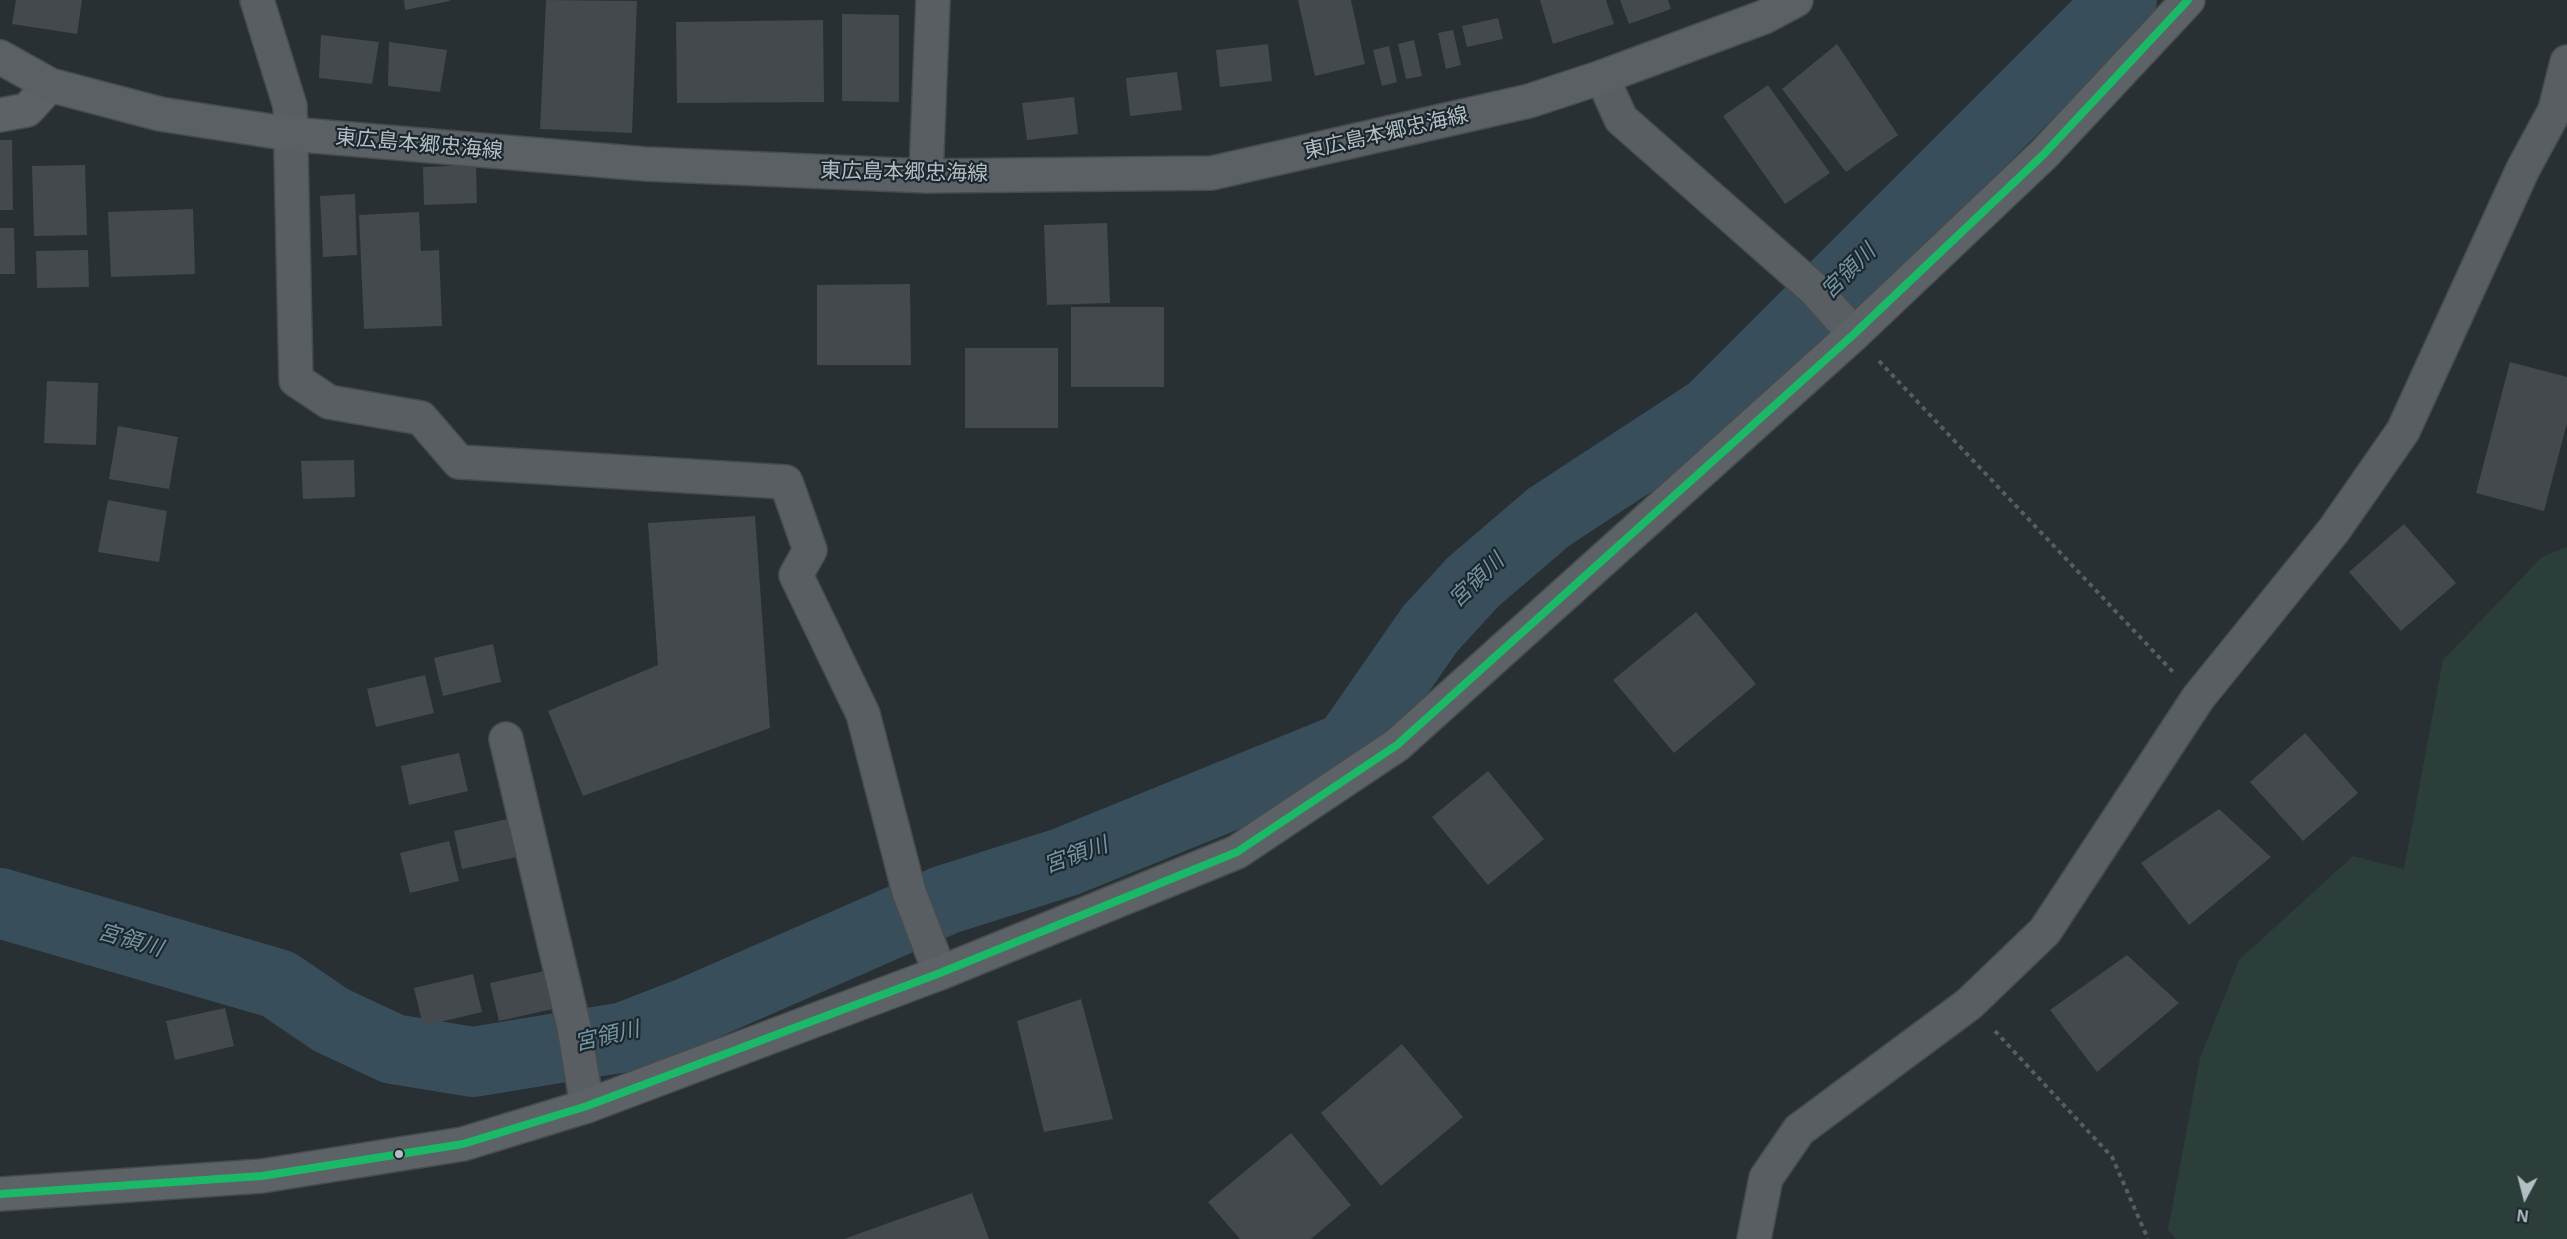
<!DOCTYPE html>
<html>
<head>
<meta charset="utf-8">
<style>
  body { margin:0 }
  #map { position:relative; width:2567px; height:1239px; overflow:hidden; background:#293033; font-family:Arial,sans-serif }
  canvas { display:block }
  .north { position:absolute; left:2495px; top:1167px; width:60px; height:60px; -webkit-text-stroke:4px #1c272d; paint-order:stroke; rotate:187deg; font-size:16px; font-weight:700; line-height:24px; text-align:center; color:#b2bdc4 }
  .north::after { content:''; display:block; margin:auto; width:21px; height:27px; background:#b2bdc4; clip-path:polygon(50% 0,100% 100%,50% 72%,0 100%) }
</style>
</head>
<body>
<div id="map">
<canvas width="2567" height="1239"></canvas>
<div class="north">N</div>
</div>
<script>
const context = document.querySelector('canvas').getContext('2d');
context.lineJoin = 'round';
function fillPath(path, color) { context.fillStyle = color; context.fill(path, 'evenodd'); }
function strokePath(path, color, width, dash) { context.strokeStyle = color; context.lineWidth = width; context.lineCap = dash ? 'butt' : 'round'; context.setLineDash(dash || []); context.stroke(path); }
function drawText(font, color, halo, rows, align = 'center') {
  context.font = font + ' Arial,"Noto Sans JP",sans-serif'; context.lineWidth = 4.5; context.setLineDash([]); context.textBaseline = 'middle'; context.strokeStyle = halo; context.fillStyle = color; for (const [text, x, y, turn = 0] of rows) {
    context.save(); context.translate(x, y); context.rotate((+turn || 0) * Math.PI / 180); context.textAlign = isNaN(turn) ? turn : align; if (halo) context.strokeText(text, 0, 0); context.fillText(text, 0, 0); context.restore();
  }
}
fillPath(new Path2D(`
  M2567,547V1239H2176L2168,1230L2200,1058L2239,960L2353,856L2404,869L2443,660L2542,557Z`), '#2c3e3a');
strokePath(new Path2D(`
  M0,903L278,984L331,1020L393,1049L473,1062L625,1037L687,1013L945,900L1065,862L1348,747L1430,629L1473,582L1549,517L1711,411L2122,0`), '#384f5b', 70);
fillPath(new Path2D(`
  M16,0H82L77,34L12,24Z
  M404,0H450V1L405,10Z
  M546,0L637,1L632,133L540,129Z
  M1298,0H1351L1365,64L1315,76Z
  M1540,0H1606L1614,24L1553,44Z
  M1620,0H1668L1671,9L1629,24Z
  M842,14L899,15V102L842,101Z
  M1498,18L1503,39L1467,47L1462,26Z
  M823,20L824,102L677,103L676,22Z
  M1453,30L1461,65L1446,69L1438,33Z
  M321,35L379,42L372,84L319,78Z
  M1414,40L1422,76L1406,79L1398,44Z
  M389,42L447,50L440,92L388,86Z
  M1268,44L1272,81L1220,87L1216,50Z
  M1837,44L1898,135L1846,172L1782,89Z
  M1389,46L1397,82L1382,86L1373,50Z
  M1177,72L1182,110L1130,116L1126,78Z
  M1768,85L1830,173L1785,204L1723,116Z
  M1074,97L1078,134L1027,140L1022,103Z
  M0,140H12L13,210H0Z
  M85,165L87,235L34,236L32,166Z
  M476,165L477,203L424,205L423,167Z
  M355,194L357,255L323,257L320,196Z
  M193,209L195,274L111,277L108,212Z
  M419,212L421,251L439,250L442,326L364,329L359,215Z
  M1107,223L1110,303L1047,305L1044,225Z
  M0,228H14L15,274H0Z
  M88,250L89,287L37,288L36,251Z
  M910,284L911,365H817V285Z
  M1071,307H1164V387H1071Z
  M965,348H1058V428H965Z
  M2510,362L2567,377V423L2544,511L2476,493Z
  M47,381L98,383L96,445L44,443Z
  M118,426L178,437L169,489L109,479Z
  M354,460L355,497L303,499L301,461Z
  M108,500L167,511L159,562L98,552Z
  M755,516L770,728L583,796L548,711L658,665L648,523Z
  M2404,524L2456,583L2401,631L2349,572Z
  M1696,612L1756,684L1674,753L1613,680Z
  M493,644L501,682L443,696L434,658Z
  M425,675L434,713L376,727L367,689Z
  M2305,733L2358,793L2303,841L2250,782Z
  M459,753L468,791L409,805L401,766Z
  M1488,771L1544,839L1488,885L1432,817Z
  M2219,809L2271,857L2189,925L2141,863Z
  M512,818L521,856L462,869L454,831Z
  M449,841L459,881L410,893L400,853Z
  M2127,955L2179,1003L2097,1072L2050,1010Z
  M549,970L557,1008L499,1021L490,983Z
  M473,974L482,1012L423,1026L414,988Z
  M1081,999L1113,1119L1044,1132L1017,1021Z
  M225,1008L234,1046L175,1060L166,1021Z
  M1402,1044L1463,1117L1381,1186L1321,1113Z
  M1291,1133L1351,1205L1311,1239H1240L1208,1202Z
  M972,1193L989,1239H844Z`), '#43494c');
const street = new Path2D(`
  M257,0L290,106L296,380L329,402L421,418L459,462L786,482L810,550L796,575L863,714L909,892L940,973
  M1602,77L1621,119L1814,289L1854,334
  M926,176L933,0
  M506,739L574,1027L587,1106
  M1754,1239L1766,1178L1799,1130L1969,1004L2045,931L2198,698L2334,530L2403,431L2523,169L2555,110L2567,62`);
const secondary = new Path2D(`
  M0,115L27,110L50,85
  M0,1194L262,1176L463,1144L587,1106L940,973L1237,852L1397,745L1854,334L2044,154L2188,0`);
const primary = new Path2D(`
  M0,57L50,85L160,114L290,134L645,164L926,176L1212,173L1529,101L1602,77L1764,17L1796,0`);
strokePath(street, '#464b4e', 36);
strokePath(secondary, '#464b4e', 36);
strokePath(primary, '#464c50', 36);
strokePath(new Path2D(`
  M1879,361L2173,672
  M1995,1031L2112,1157L2148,1239`), '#585d60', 4, [4.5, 4.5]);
strokePath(street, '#585e61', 33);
strokePath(secondary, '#5c6266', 33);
strokePath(primary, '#5a6063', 33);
strokePath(new Path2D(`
  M0,1194L262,1176L463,1144L587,1106L940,973L1237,852L1397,745L1854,334L2044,154L2188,0`), '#1ab867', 8);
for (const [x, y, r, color] of [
  [399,1154,5,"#b2bdc4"]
]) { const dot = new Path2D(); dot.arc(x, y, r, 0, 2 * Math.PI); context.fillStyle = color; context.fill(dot); strokePath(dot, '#1c272d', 2); }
drawText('21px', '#b2bdc4', '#1c272d', [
  ["東広島本郷忠海線",1386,134,-13],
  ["東広島本郷忠海線",419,145,5],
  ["東広島本郷忠海線",904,173,1]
]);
drawText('italic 22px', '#7595a5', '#1c272d', [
  ["宮領川",1849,272,-45],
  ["宮領川",1477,581,-44],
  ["宮領川",1076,856,-20],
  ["宮領川",130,941,16],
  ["宮領川",607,1037,-13]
]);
</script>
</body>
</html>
